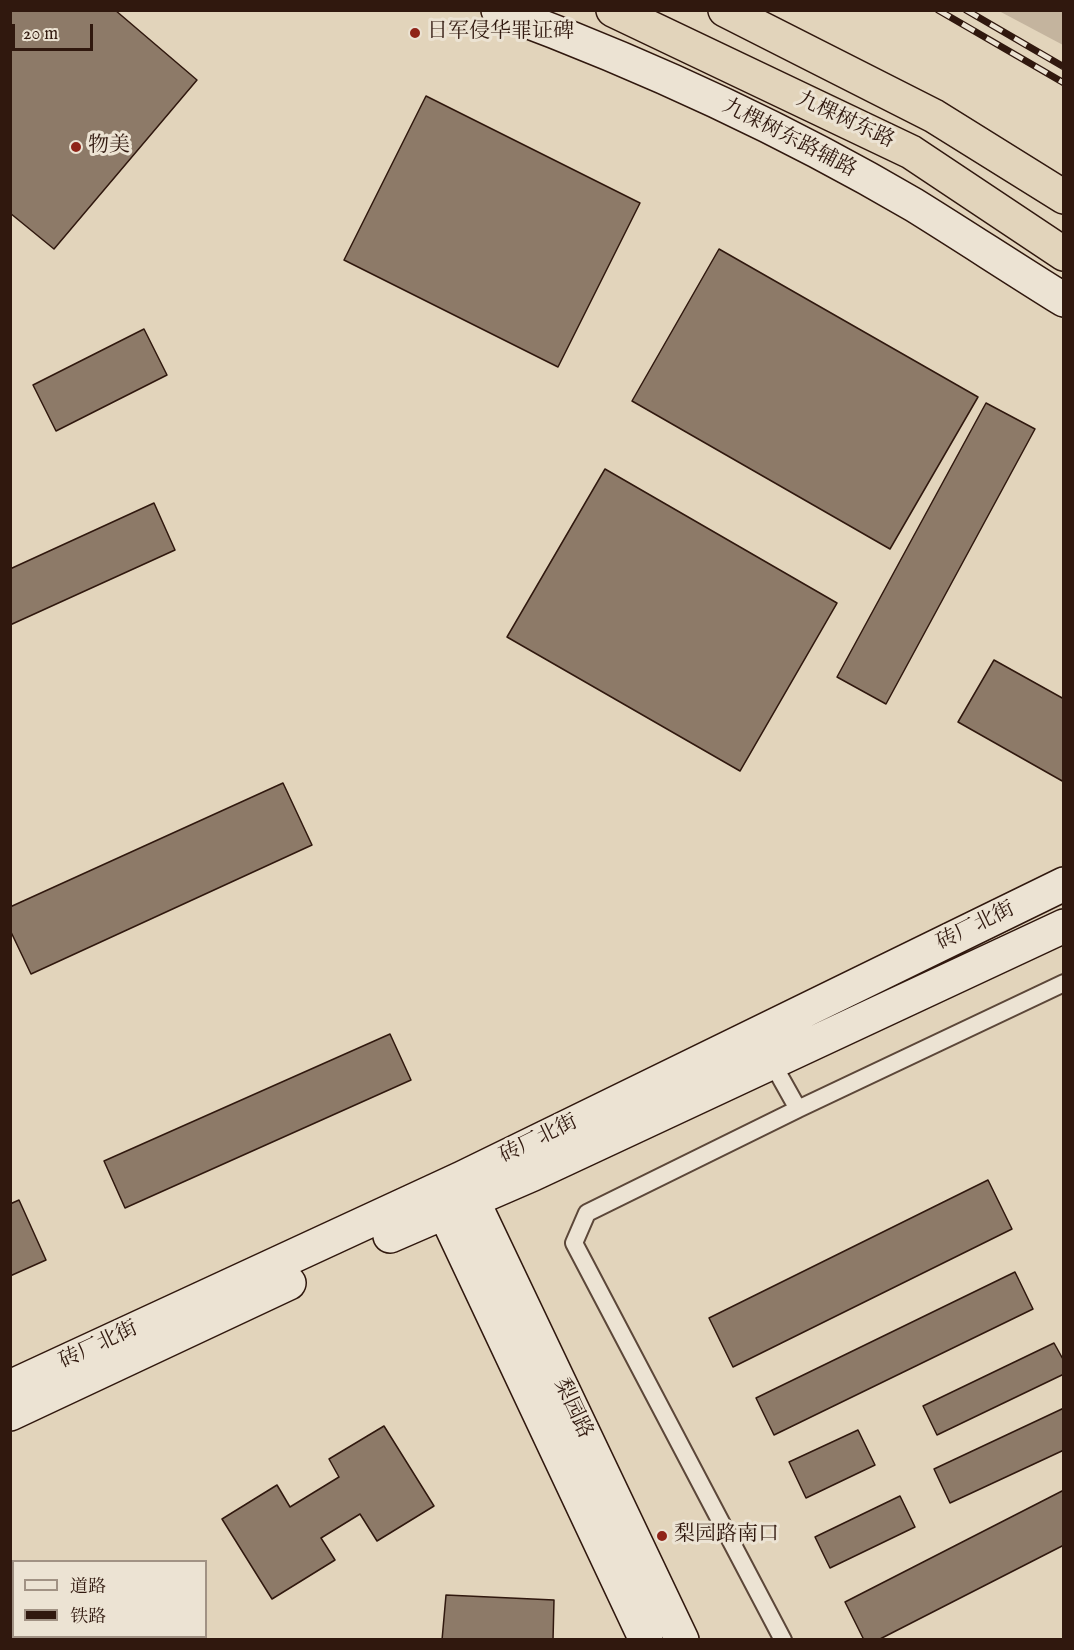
<!DOCTYPE html>
<html>
<head>
<meta charset="utf-8">
<style>
  body { margin:0 }
  #map { position:relative; width:1074px; height:1650px; overflow:hidden; background:#e2d4bb; font-family:"IM FELL English","Noto Serif SC",serif }
  canvas { display:block }
  .frame { position:absolute; inset:0; border:12px solid #30180e; pointer-events:none }
  .legend { position:absolute; left:12px; top:1560px; width:195px; height:78px; box-sizing:border-box; background:#ece3d3; border:2px solid #a19284; margin:0; padding:8px 10px; list-style:none; font-size:18px; color:#30180e }
  .legend li { display:flex; align-items:center; gap:12px; height:30px }
  .legend b { width:30px; border:2px solid #a19284 }
  .scale { position:absolute; left:12px; top:24px; width:81px; height:27px; box-sizing:border-box; border:3px solid #30180e; border-top:0; padding-left:8px; font-size:18px; line-height:21px; white-space:nowrap; color:#30180e; -webkit-text-stroke:4px #ece3d3; paint-order:stroke }
</style>
</head>
<body>
<div id="map">
<canvas width="1074" height="1650"></canvas>
<div class="frame"></div>
<ul class="legend">
<li><b style="height:8px;background:#ece3d3"></b>道路</li>
<li><b style="height:8px;background:#30180e"></b>铁路</li>
</ul>
<div class="scale">20 m</div>
</div>
<script>
const context = document.querySelector('canvas').getContext('2d');
context.lineJoin = 'round';
function fillPath(path, color) { context.fillStyle = color; context.fill(path, 'evenodd'); }
function strokePath(path, color, width, dash) { context.strokeStyle = color; context.lineWidth = width; context.lineCap = dash ? 'butt' : 'round'; context.setLineDash(dash || []); context.stroke(path); }
function drawText(font, color, halo, rows, align = 'center') {
  context.font = font + ' "IM FELL English","Noto Serif SC",serif'; context.lineWidth = 6; context.setLineDash([]); context.textBaseline = 'middle'; context.strokeStyle = halo; context.fillStyle = color; for (const [text, x, y, turn = 0] of rows) {
    context.save(); context.translate(x, y); context.rotate((+turn || 0) * Math.PI / 180); context.textAlign = isNaN(turn) ? turn : align; if (halo) context.strokeText(text, 0, 0); context.fillText(text, 0, 0); context.restore();
  }
}
fillPath(new Path2D(`
  M999,11H1063V45Z`), '#c4b49e');
const building = new Path2D(`
  M10,10H115L197,80L54,249L10,213Z
  M426,96L640,203L558,367L344,260Z
  M719,249L978,397L890,549L632,401Z
  M144,329L167,375L56,431L33,385Z
  M986,403L1035,429L886,704L837,677Z
  M605,469L837,603L740,771L507,637Z
  M154,503L175,550L10,625V569Z
  M994,660L1064,699V782L958,722Z
  M283,783L312,845L31,974L10,930V907Z
  M390,1034L411,1080L125,1208L104,1161Z
  M988,1180L1012,1229L733,1367L709,1318Z
  M19,1200L46,1260L10,1276V1204Z
  M1015,1272L1033,1309L774,1435L756,1398Z
  M1054,1343L1064,1361V1374L937,1435L923,1406Z
  M1064,1408V1450L950,1503L934,1469Z
  M384,1426L434,1506L377,1541L360,1514L321,1538L335,1560L272,1599L222,1519L277,1485L290,1507L339,1477L329,1459Z
  M858,1430L875,1465L806,1498L789,1462Z
  M1064,1490V1545L878,1640H864L845,1602Z
  M900,1496L915,1527L830,1568L815,1537Z
  M10,1561L14,1562V1636H39V1640H10Z
  M446,1595L554,1600L553,1640H442Z`);
fillPath(building, '#8d7a68');
strokePath(building, '#30180e', 1.5);
const lane = new Path2D(`
  M770,1059L798,1109L1064,983
  M783,1640L574,1243L587,1213L798,1109`);
const secondary = new Path2D(`
  M498,10C641,63 783,128 914,205C964,236 1014,269 1064,300
  M463,1180L682,1640
  M435,1192L646,1640
  M390,1236L533,1174L1064,926
  M10,1387L462,1178L1064,884
  M10,1414L289,1283`);
const highway = new Path2D(`
  M613,10L911,152L1064,254
  M725,10L934,116L1064,197`);
strokePath(lane, '#5c4739', 20);
strokePath(secondary, '#30180e', 36);
strokePath(highway, '#30180e', 36);
strokePath(lane, '#ece3d3', 16);
strokePath(secondary, '#ece3d3', 33);
strokePath(highway, '#e2d4bb', 33);
const rail = new Path2D(`
  M938,10L1064,83
  M966,10L1064,67`);
strokePath(rail, '#30180e', 7);
strokePath(rail, '#ece3d3', 4.5, [14]);
for (const [x, y, r, color] of [
  [415,33,6,"#8f2418"],
  [76,147,6,"#8f2418"],
  [662,1536,6,"#8f2418"]
]) { const dot = new Path2D(); dot.arc(x, y, r, 0, 2 * Math.PI); context.fillStyle = color; context.fill(dot); strokePath(dot, '#ece3d3', 2); }
drawText('21px', '#30180e', '#ece3d3', [
  ["日军侵华罪证碑",427,33],
  ["物美",88,147],
  ["梨园路南口",674,1536]
], 'left');
drawText('21px', '#30180e', '#ece3d3', [
  ["九棵树东路",845,121,25],
  ["九棵树东路辅路",789,139,27],
  ["砖厂北街",976,927,-26],
  ["砖厂北街",539,1140,-26],
  ["砖厂北街",99,1346,-25],
  ["梨园路",572,1409,65]
]);
</script>
</body>
</html>
